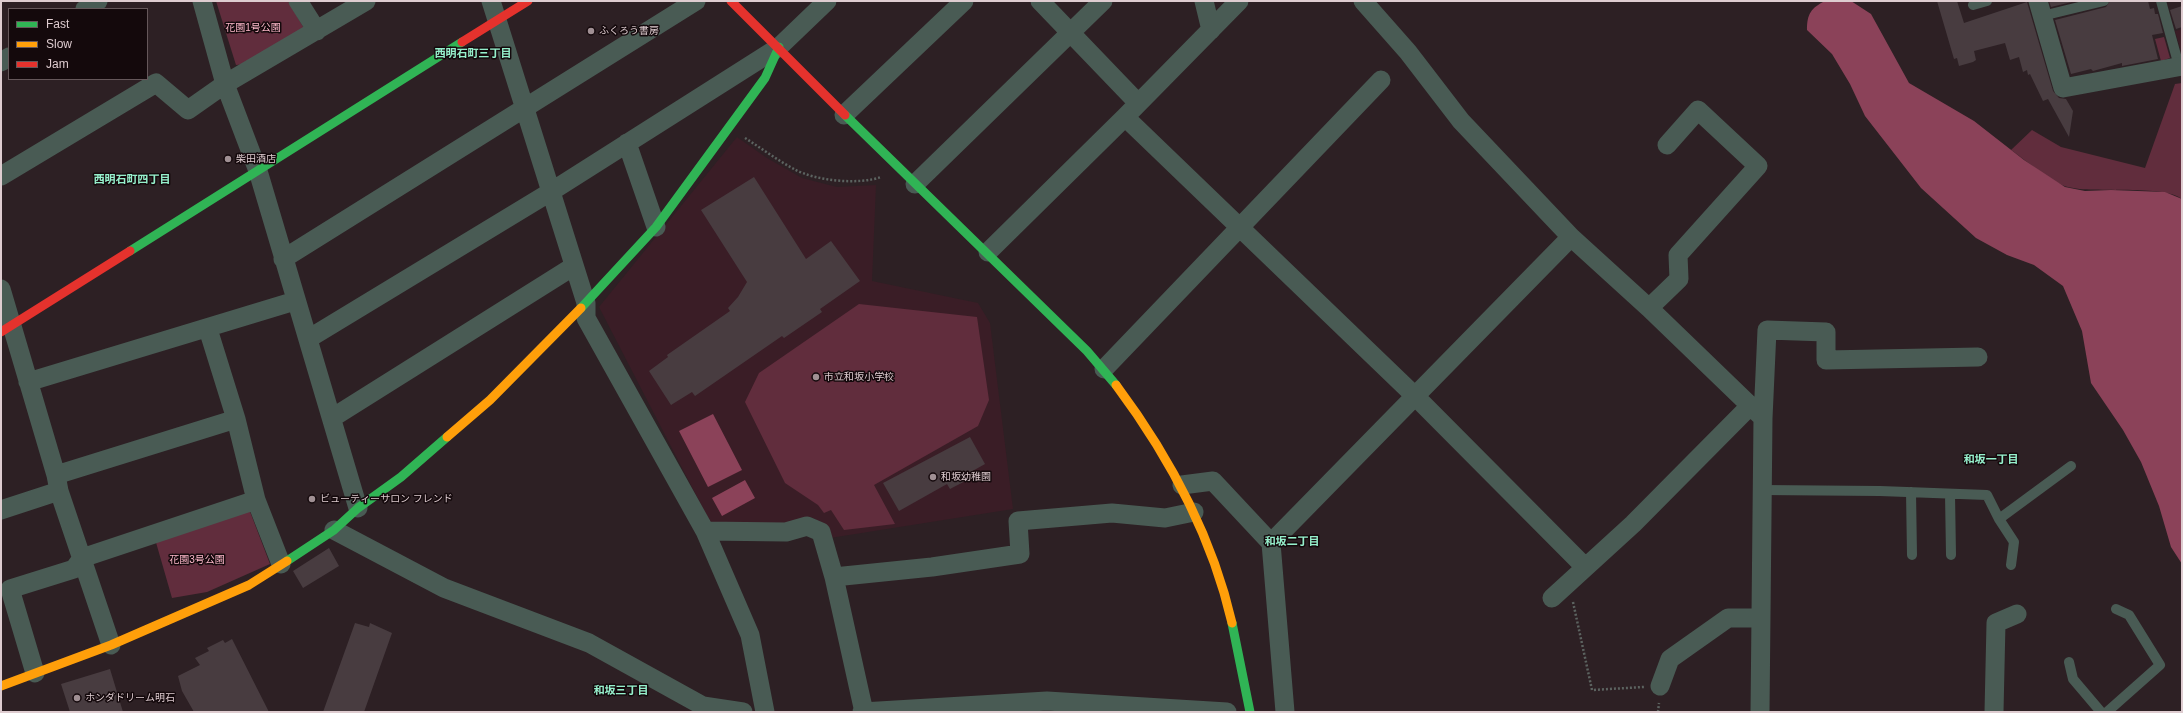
<!DOCTYPE html>
<html>
<head>
<meta charset="utf-8">
<style>
  body { margin:0 }
  #map { position:relative; width:2183px; height:713px; overflow:hidden; background:#2d2024; font-family:Helvetica,sans-serif }
  canvas { display:block }
  .frame { position:absolute; inset:0; border:2px solid #deccd0; pointer-events:none }
  .legend { position:absolute; left:8px; top:8px; width:140px; height:72px; box-sizing:border-box; background:#14090c; border:1px solid #65575a; margin:0; padding:5px 7px; list-style:none; font-size:12px; color:#deccd0 }
  .legend li { display:flex; align-items:center; gap:8px; height:20px }
  .legend b { width:20px; border:1px solid #65575a }
</style>
</head>
<body>
<div id="map">
<canvas width="2183" height="713"></canvas>
<div class="frame"></div>
<ul class="legend">
<li><b style="height:5px;background:#30b455"></b>Fast</li>
<li><b style="height:5px;background:#ff9f0a"></b>Slow</li>
<li><b style="height:5px;background:#e5322d"></b>Jam</li>
</ul>
</div>
<script>
const context = document.querySelector('canvas').getContext('2d');
context.lineJoin = 'round';
function fillPath(path, color) { context.fillStyle = color; context.fill(path, 'evenodd'); }
function strokePath(path, color, width, dash) { context.strokeStyle = color; context.lineWidth = width; context.lineCap = dash ? 'butt' : 'round'; context.setLineDash(dash || []); context.stroke(path); }
function drawText(font, color, halo, rows, align = 'center') {
  context.font = font + ' Helvetica,"Noto Sans JP",sans-serif'; context.lineWidth = 3; context.setLineDash([]); context.textBaseline = 'middle'; context.strokeStyle = halo; context.fillStyle = color; for (const [text, x, y, turn = 0] of rows) {
    context.save(); context.translate(x, y); context.rotate((+turn || 0) * Math.PI / 180); context.textAlign = isNaN(turn) ? turn : align; if (halo) context.strokeText(text, 0, 0); context.fillText(text, 0, 0); context.restore();
  }
}
fillPath(new Path2D(`
  M2182,29V54L2175,31Z
  M737,137L767,158L802,178L837,187L876,185L872,281L978,303L990,323L1013,509L830,538L828,526L811,517L782,524L710,522L599,307Z`), '#3a1d26');
fillPath(new Path2D(`
  M216,1H288L305,30L246,64L236,65Z
  M2164,37L2170,58L2161,61L2155,39Z
  M2182,83V199C2164,184 2094,194 2068,187C2054,184 2024,159 2011,150L2032,130L2061,147L2145,168L2175,84Z
  M859,304L977,317L989,400L978,426L874,485L895,524L844,530L831,510L824,513L818,505L785,483L745,402L759,373Z
  M249,509L270,564L207,592L172,598L155,539Z`), '#612d3d');
fillPath(new Path2D(`
  M1825,1H1851L1871,14L1909,83L1974,121L2024,160L2065,187L2085,191L2111,190L2165,192L2182,199V564L2171,547L2159,506L2141,462L2123,430L2091,383L2082,331L2063,286L2034,265L2007,255L1976,238L1921,188L1865,116L1850,84L1832,54L1807,30C1807,14 1811,8 1825,1Z
  M713,414L742,470L708,487L679,431Z
  M745,480L755,498L722,516L712,498Z`), '#8b4259');
fillPath(new Path2D(`
  M1937,1H1957L1964,23L2027,2L2053,91L2059,98L2066,99L2073,111L2069,137L2048,99L2043,101L2030,74L2028,75L2027,70L2023,72L2019,57L2010,60L2005,43L1974,51L1976,60L1973,62L1959,66L1957,58L1954,59Z
  M2049,1H2076L2051,7Z
  M2110,1H2148L2150,9L2154,8L2155,14H2158L2163,33L2152,35L2158,59L2122,66V63L2093,71L2091,69L2071,74L2055,20L2106,7Z
  M2182,6V27L2176,29L2170,10Z
  M754,177L806,259L831,241L860,281L820,309L822,312L784,338L782,336L695,396L692,392L671,405L649,371L668,357L667,355L730,311L728,308L738,297L747,282L701,210Z
  M970,437L985,464L969,473L971,478L950,489L947,484L899,511L883,483Z
  M329,548L339,566L303,588L293,571Z
  M355,623L369,627L370,623L392,633L364,712H323Z
  M232,639L269,712H194L182,691L178,676L200,665L195,658L209,651L207,648L223,640L225,643Z
  M110,669L123,712H70L61,684Z`), '#483c40');
strokePath(new Path2D(`
  M745,138C761,148 777,160 794,169C815,181 859,185 881,177
  M1573,602L1592,690L1644,687
  M1658,712L1659,703`), '#5c6360', 2.5, [2, 2]);
strokePath(new Path2D(`
  M2161,1L2179,66
  M1973,5L1987,1
  M2042,16L2104,1
  M1762,490L1880,491L1987,495L1999,519L2014,542L2011,565
  M1911,492L1912,555
  M1950,494L1951,555
  M1999,519L2071,466
  M2069,662L2073,679L2101,712
  M2107,712L2160,665L2129,615L2116,609`), '#495b54', 10);
strokePath(new Path2D(`
  M202,1L225,84L258,171L358,508
  M298,1L317,31
  M491,1L586,303V318L705,531L786,532L807,526L821,532L834,577L864,712
  M1040,1L1138,103
  M1204,1L1211,30
  M1363,1L1408,52L1461,121L1571,237L1649,308L1763,418L1760,712
  M2038,1L2063,88L2182,66
  M85,9L98,1
  M1,62L9,57
  M844,115L964,1
  M1125,117L1416,397L1585,567
  M627,143L656,227
  M1,176L156,83L188,110L225,84L366,1
  M915,184L1103,1
  M988,252L1125,117L1239,1
  M283,259L696,1
  M1,289L56,475L59,491L111,645
  M1649,308L1679,279L1678,255L1758,166L1698,110L1667,145
  M208,329L236,419L256,500L281,564
  M308,339L552,191L779,47L827,1
  M1104,369L1381,80
  M28,382L295,301
  M332,418L574,266
  M1763,418L1767,330L1826,332V360L1978,357
  M56,475L236,419
  M1182,485L1213,481L1271,543L1571,237
  M1,510L59,491
  M334,530L444,588L589,643L703,706L743,712
  M705,531L750,635L765,712
  M1271,543L1285,712
  M834,577L932,567L1020,554L1018,521L1112,513L1165,518L1194,512
  M1552,598L1633,524L1750,406
  M35,673L10,589L74,569L82,558L256,500
  M1660,686L1670,659L1728,618H1761
  M862,712L1047,701L1227,712
  M1994,712L1996,623L2017,614`), '#495b54', 19);
strokePath(new Path2D(`
  M845,115L1087,351L1116,385
  M130,251L462,42
  M581,308L656,227L765,78L779,47
  M287,561L334,530L358,508L401,477L447,437
  M1232,623L1250,712`), '#30b455', 9);
strokePath(new Path2D(`
  M1116,385C1169,456 1212,536 1232,623
  M447,437L490,400L581,308
  M1,686L111,645L249,585L287,561`), '#ff9f0a', 9);
strokePath(new Path2D(`
  M731,1L845,115
  M462,42L528,1
  M1,332L130,251`), '#e5322d', 9);
for (const [x, y, r, color] of [
  [591,31,4,"#a09094"],
  [228,159,4,"#a09094"],
  [816,377,4,"#a09094"],
  [933,477,4,"#a09094"],
  [312,499,4,"#a09094"],
  [77,698,4,"#a09094"]
]) { const dot = new Path2D(); dot.arc(x, y, r, 0, 2 * Math.PI); context.fillStyle = color; context.fill(dot); strokePath(dot, '#14090c', 1.5); }
drawText('10px', '#feb9cb', '#14090c', [
  ["花園1号公園",253,28],
  ["花園3号公園",197,560]
]);
drawText('10px', '#deccd0', '#14090c', [
  ["ふくろう書房",599,31],
  ["柴田酒店",236,159],
  ["市立和坂小学校",824,377],
  ["和坂幼稚園",941,477],
  ["ビューティーサロン フレンド",320,499],
  ["ホンダドリーム明石",85,698]
], 'left');
drawText('bold 11px', '#96f0cc', '#14090c', [
  ["西明石町三丁目",473,54],
  ["西明石町四丁目",132,180],
  ["和坂一丁目",1991,460],
  ["和坂二丁目",1292,542],
  ["和坂三丁目",621,691]
]);
</script>
</body>
</html>
